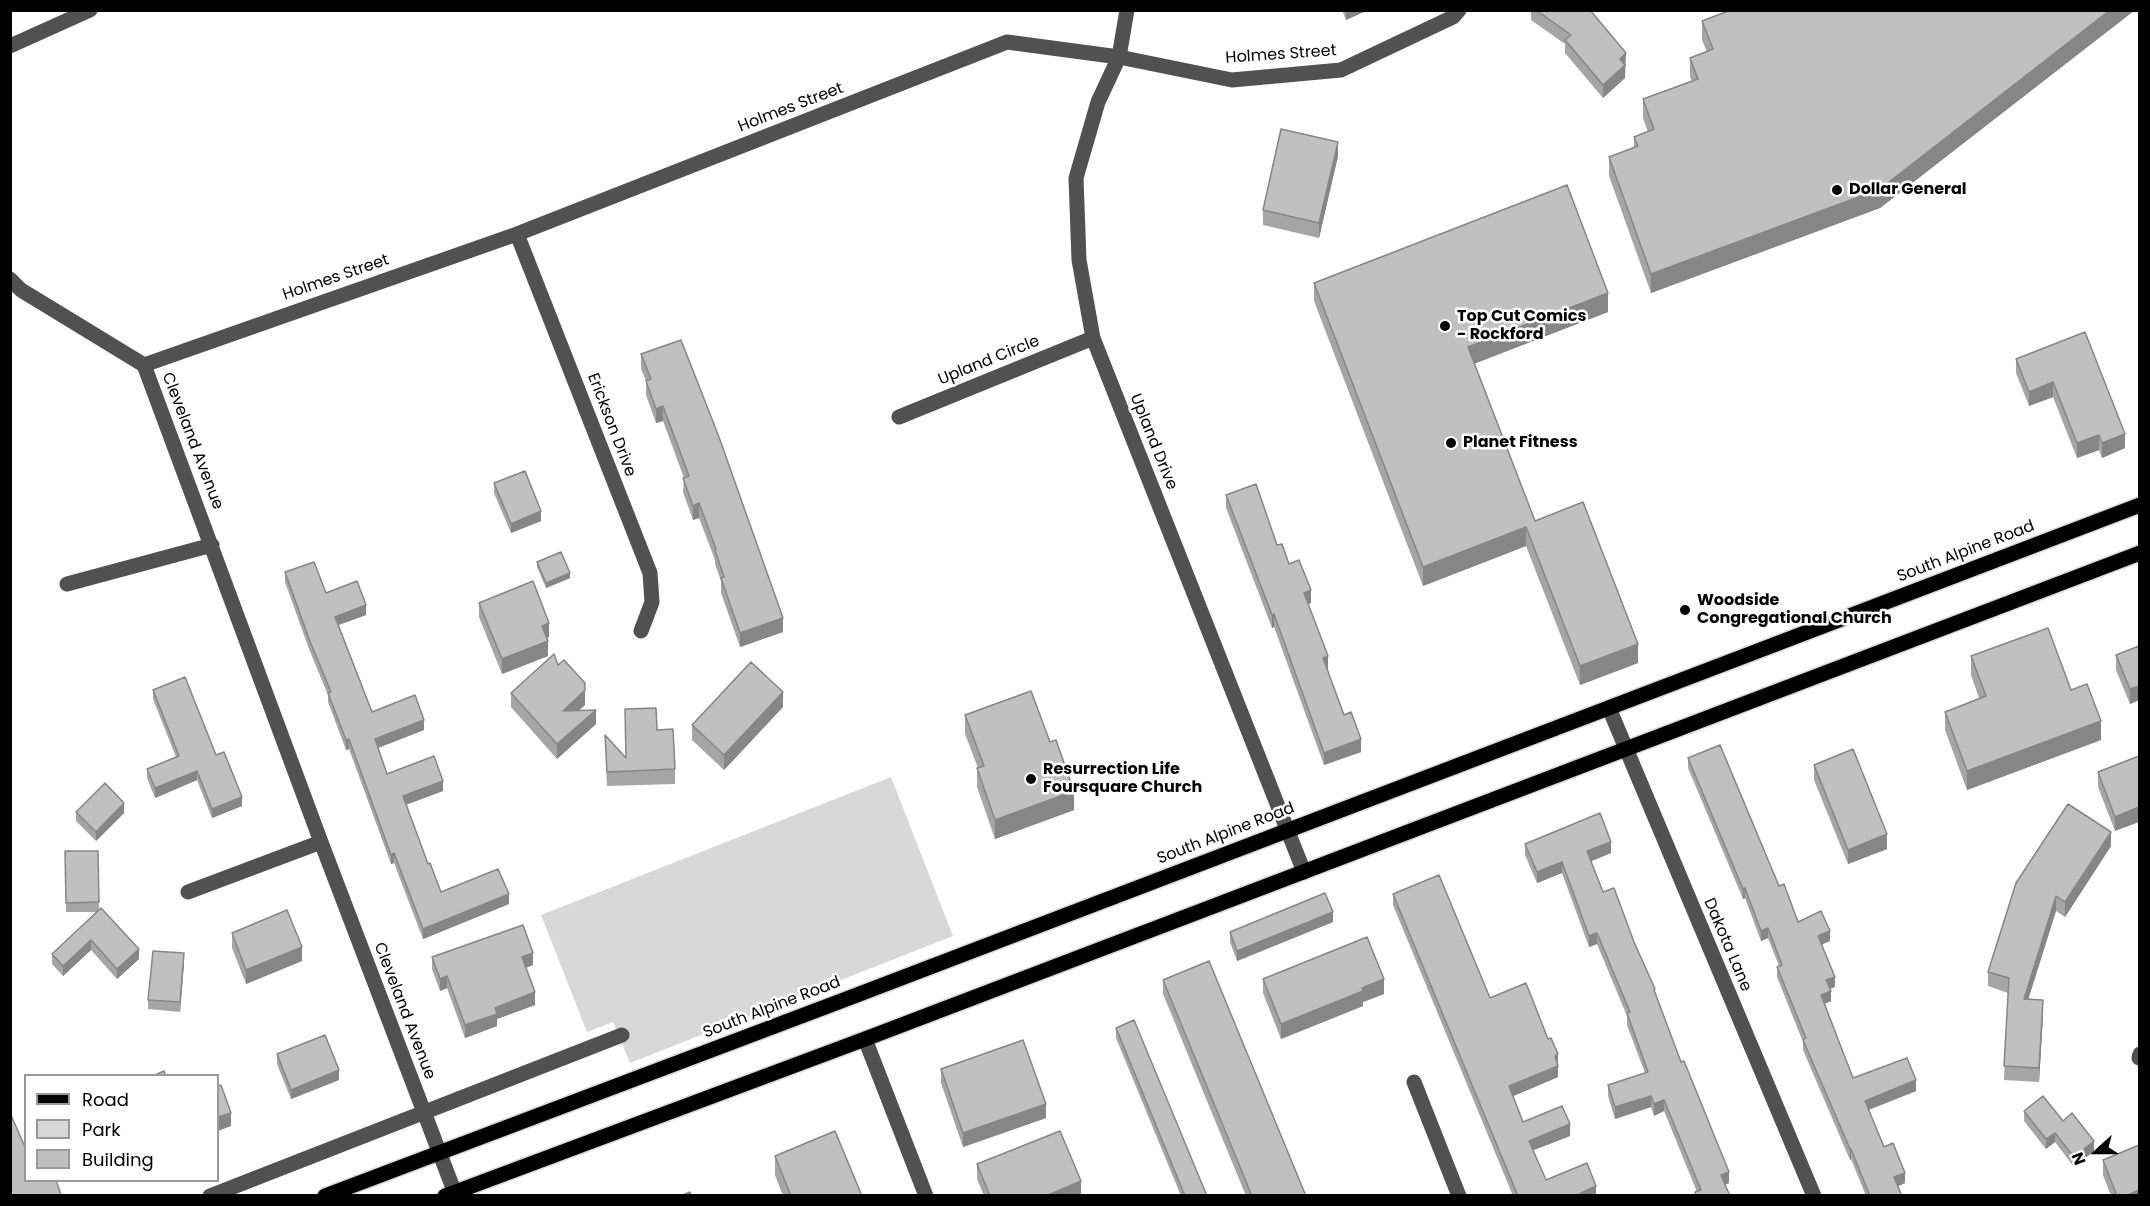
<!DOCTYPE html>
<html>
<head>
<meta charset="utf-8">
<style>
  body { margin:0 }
  #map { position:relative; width:2150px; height:1206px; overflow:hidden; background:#fff; font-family:Poppins,sans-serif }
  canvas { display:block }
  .frame { position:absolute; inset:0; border:12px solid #000; pointer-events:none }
  .legend { position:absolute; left:24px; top:1074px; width:195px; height:108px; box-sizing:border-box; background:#fff; border:2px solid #999; margin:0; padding:8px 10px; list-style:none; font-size:18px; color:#000 }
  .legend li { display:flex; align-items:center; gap:12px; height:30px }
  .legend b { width:30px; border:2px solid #999 }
  .north { position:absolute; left:2066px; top:1122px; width:60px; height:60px; -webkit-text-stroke:4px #fff; paint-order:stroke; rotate:249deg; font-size:16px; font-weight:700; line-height:24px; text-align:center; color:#000 }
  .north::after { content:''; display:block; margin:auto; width:21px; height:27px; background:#000; clip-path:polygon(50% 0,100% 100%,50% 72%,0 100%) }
</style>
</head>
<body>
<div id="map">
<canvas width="2150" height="1206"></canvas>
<div class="frame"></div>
<ul class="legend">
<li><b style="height:8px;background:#000"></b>Road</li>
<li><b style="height:16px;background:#d8d8d8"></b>Park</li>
<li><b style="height:16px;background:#c0c0c0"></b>Building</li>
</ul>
<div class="north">N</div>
</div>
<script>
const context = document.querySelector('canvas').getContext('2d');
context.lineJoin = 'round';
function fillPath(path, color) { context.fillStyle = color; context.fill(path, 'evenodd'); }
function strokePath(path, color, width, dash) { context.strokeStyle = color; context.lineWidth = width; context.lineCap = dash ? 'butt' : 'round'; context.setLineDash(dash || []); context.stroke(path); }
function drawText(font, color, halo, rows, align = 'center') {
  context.font = font + ' Poppins,sans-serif'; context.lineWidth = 5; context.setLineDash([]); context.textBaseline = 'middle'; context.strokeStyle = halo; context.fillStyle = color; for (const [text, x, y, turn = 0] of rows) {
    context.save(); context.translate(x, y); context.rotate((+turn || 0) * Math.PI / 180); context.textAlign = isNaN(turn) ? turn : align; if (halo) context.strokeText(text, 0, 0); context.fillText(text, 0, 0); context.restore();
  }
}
fillPath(new Path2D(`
  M891,777L953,936L630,1063L613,1022L587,1032L541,915Z`), '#d8d8d8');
const major = new Path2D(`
  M325,1196L849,998L2140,505
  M445,1196L865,1039L2140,553`);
strokePath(major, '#dbdbdb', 18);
strokePath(new Path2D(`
  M1127,10L1119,57L1098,102L1076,178L1079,260L1093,338L1304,872
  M10,46L90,10
  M517,234L650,573L652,602L641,631
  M10,279L21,290L144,365L321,842L456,1196
  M144,365L517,234L1007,42L1119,57L1232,80L1341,70L1453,17L1459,10
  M899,417L1093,338
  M67,584L212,545
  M1609,708L1814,1196
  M188,892L321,842
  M865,1039L926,1196
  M2139,1058L2140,1054
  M1414,1082L1459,1196
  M210,1196L622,1035`), '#515151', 15);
strokePath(major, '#000', 15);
fillPath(new Path2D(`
  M1342,10H1368L1346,20Z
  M1531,10H1593L1592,13L1626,66L1625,67V78L1603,98L1565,53V44L1531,20Z
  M1731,10H2135L1880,208L1651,293L1609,176V157L1634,148V137L1648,132L1643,118V99L1692,81L1690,77V58L1707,52L1702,40V21Z
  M1338,156L1319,238L1263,225V210Z
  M1314,283L1608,312L1474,364L1535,521L1638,663L1580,685L1526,546L1423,586L1314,301Z
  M2085,332L2125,448L2102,458L2099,450L2077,458L2053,397L2029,406L2016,373V359Z
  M641,354L783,632L740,647L721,593V581L715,564V560L699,518L693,520L683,492L684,478L663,421L656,423L646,395V381L641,369Z
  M494,483L541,521L511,533L494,493Z
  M1226,495L1277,545L1289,564L1311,603L1308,604L1328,669H1327L1344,715L1361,752L1324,765L1274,627L1272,628L1226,508Z
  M537,562L570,578L546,588L537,567Z
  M285,572L326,593L366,615L339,625L372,712L424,730L378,748L387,774L443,791L406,804L428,864L441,892L509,904L423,939L394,863L391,864L349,749L346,750L328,702V695L309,649L285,582Z
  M479,603L549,637L547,638L548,656L502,674L479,617Z
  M2139,646V700L2130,704L2116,670V655Z
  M1971,656L2071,690L2101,740L1967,790L1945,730V712L1979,698L1971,675Z
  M558,665L585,705L579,710L596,724L557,759L511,707V693Z
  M153,690L216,755L242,806L212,818L197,780L155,798L147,778V769L176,757L153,699Z
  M783,707L724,770L692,740V725Z
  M625,709L675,769V784L607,786L605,735L626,758Z
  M965,715L1050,742L1074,810L995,839L977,787V768H978L965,734Z
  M2139,756L2115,831L2098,787V772Z
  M1688,758L1779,886L1798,922L1830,941L1821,945L1835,987L1830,989L1831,1001L1824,1004L1853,1078L1916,1091L1869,1110L1884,1147L1905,1183L1898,1186L1902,1196H1866L1851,1159L1850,1160L1803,1050V1042L1777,977V967L1779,966L1768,938L1761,941L1745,898L1743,899L1688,768Z
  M1814,765L1887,849L1848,864L1814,780Z
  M76,812L124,813L96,841L76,821Z
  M1525,844L1611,853L1591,861L1603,892L1634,942L1655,994L1681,1062L1729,1183L1725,1185L1730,1196H1695V1192H1697L1664,1111L1654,1116L1651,1107L1615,1119L1608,1096V1085L1645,1073L1627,1025V1016L1597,944L1589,947L1562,873L1537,883L1525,855Z
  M2111,846L2065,917L2056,911L2028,999L2043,1015L2039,1082L2004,1080L2008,993L1988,986V972L2016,883Z
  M65,851H98L99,910L139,959L117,979L91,950L63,976L52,964V954L97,912H66Z
  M1393,894L1490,998L1548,1039L1558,1054V1077L1513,1096L1523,1122L1570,1136L1533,1150L1546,1180L1596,1196H1513L1393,905Z
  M1333,922L1237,961L1230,942V932Z
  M232,933L302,961L246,984L232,948Z
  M432,957L533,965L526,968L535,1005L497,1019V1026L465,1038L447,988L440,991L432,969Z
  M184,963L180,1012L148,1009V1000Z
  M1263,979L1384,994L1363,1002V1006L1281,1039L1263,993Z
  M1163,980L1306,1196H1246L1163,994Z
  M1116,1028L1207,1196H1181L1116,1038Z
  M277,1054L339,1080L291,1099L277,1064Z
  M941,1069L1046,1118L963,1147L941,1083Z
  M2024,1111L2063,1121L2094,1151L2074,1167L2055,1142L2046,1149L2024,1121Z
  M775,1156L862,1196H783L775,1175Z
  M2103,1160L2139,1196H2111L2103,1175Z
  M977,1164L1081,1196H984L977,1179Z`), '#a5a5a5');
fillPath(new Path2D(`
  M1346,10H1368L1346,20Z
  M2110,10H2135L1880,208L1651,293V274Z
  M1626,53L1625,78L1603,98V85L1620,59Z
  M1338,142V156L1319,238V223Z
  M1608,293V312L1468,366V347Z
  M2053,382V397L2029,406V392Z
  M663,406V421L656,423V409Z
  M2125,434V448L2102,458V443Z
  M2099,435V450L2077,458V443Z
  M699,503V518L693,520V506Z
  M541,511V521L511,533V524Z
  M1526,527V546L1423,586V567Z
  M570,573V578L546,588V583Z
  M1311,590V603L1304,606V593Z
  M366,605V615L335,626V617Z
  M1274,614V627L1272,628V615Z
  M783,618V632L740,647V633Z
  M549,623V637L542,640V626Z
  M548,641V656L502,674V659Z
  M1638,644V663L1580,685V666Z
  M1328,656V669L1323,671V658Z
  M2139,686V700L2130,704V689Z
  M585,690V705L563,725V711Z
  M783,692V707L724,770V755Z
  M596,710V724L557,759V744Z
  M424,720V730L375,749V739Z
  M2101,721V740L1967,790V771Z
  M349,739V749L346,750V740Z
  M1361,739V752L1324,765V753Z
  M197,771V780L155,798V788Z
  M443,781V791L403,806V796Z
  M1074,791V810L995,839V820Z
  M242,797V806L212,818V809Z
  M124,803V813L96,841V832Z
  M2139,807V822L2115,831V817Z
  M2111,832V846L2065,917V902Z
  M1887,834V849L1848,864V850Z
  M1611,842V853L1587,863V851Z
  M394,853V863L391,864V855Z
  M1562,862V873L1537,883V872Z
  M1745,888V898L1743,899V889Z
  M509,894V904L423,939V929Z
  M2056,896V911L2024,1013V999Z
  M1333,912V922L1237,961V951Z
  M1768,928V938L1761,941V931Z
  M1830,931V941L1818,946V936Z
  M1597,933V944L1589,947V936Z
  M91,940V950L63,976V966Z
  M302,947V961L246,984V970Z
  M139,949V959L117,979V969Z
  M184,953V963L180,1012V1002Z
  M533,953V965L522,969V957Z
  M447,976V988L440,991V979Z
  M1835,977V987L1826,990V980Z
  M1384,979V994L1363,1002V1006L1281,1039V1024L1362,988Z
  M1831,991V1001L1821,1005V995Z
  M535,992V1005L497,1019V1026L465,1038V1025L495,1008Z
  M2043,1000V1015L2039,1082V1068Z
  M1558,1054V1065L1555,1056Z
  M1558,1066V1077L1509,1098V1086Z
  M339,1070V1080L291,1099V1090Z
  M1916,1080V1091L1865,1111V1101Z
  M1651,1096V1107L1615,1119V1107Z
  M1664,1100V1111L1654,1116V1104Z
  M1046,1104V1118L963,1147V1133Z
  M231,1113V1126L218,1131V1117Z
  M1570,1124V1136L1529,1152V1141Z
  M2055,1133V1142L2046,1149V1139Z
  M2094,1141V1151L2074,1167V1157Z
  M1850,1149H1851V1159L1850,1160Z
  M1729,1172V1183L1721,1186V1175Z
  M1905,1173V1183L1894,1188V1177Z
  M1081,1181V1196H1046Z
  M1596,1186V1196H1575Z
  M2139,1190V1196H2126Z`), '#868686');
const building = new Path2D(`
  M1536,10H1590L1626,53L1620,59L1625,65L1603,85L1565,40L1571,35Z
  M1731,10H2110L1880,189L1651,274L1609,157L1638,146L1634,137L1654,129L1643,99L1698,79L1690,58L1713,49L1702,21Z
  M1281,129L1338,142L1319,223L1263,210Z
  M1567,185L1608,293L1468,347L1535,521L1583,502L1638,644L1580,666L1526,527L1423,567L1314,283Z
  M2085,332L2125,434L2102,443L2099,435L2077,443L2053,382L2029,392L2016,359Z
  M681,340L719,437L783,618L740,633L721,578L724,577L715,550L716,549L699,503L693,506L683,478L689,476L663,406L656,409L646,381L651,379L641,354Z
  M525,471L541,511L511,524L494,483Z
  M1256,484L1277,545L1282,544L1289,564L1299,560L1311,590L1304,593L1328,656L1323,658L1344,715L1351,712L1361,739L1324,753L1274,614L1272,615L1226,495Z
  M561,552L570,573L546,583L537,562Z
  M314,562L326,593L357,581L366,605L335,617L372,712L415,695L424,720L375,739L387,774L434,756L443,781L403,796L428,864L430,863L441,892L498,869L509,894L423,929L394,853L391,855L349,739L346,740L328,693L331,692L309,639L285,572Z
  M533,581L549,623L542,626L548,641L502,659L479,603Z
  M2048,628L2071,690L2087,684L2101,721L1967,771L1945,712L1986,696L1971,656Z
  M2139,646V686L2130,689L2116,655Z
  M554,654L558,665L564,660L585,683V690L563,711L596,710L557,744L511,693Z
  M751,662L783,692L724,755L692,725Z
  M185,677L216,755L224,752L242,797L212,809L197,771L155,788L147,769L179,756L153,690Z
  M1031,691L1050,742L1056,740L1074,791L995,820L977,768L984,766L965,715Z
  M656,708L657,730L673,729L675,769L607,772L605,735L626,758L625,709Z
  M1720,745L1779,886L1784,884L1798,922L1821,911L1830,931L1818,936L1835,977L1826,980L1831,991L1821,995L1853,1078L1907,1058L1916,1080L1865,1101L1884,1147L1893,1143L1905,1173L1894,1177L1902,1196H1870L1851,1149H1850L1803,1040L1806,1038L1777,967L1782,965L1768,928L1761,931L1745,888L1743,889L1688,758Z
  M1853,749L1887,834L1848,850L1814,765Z
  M2139,756V807L2115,817L2098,772Z
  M105,783L124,803L96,832L76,812Z
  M2068,804L2111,832L2065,902L2056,896L2024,999L2043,1000L2039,1068L2004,1066L2009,978L1988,972L2016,883Z
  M1600,813L1611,842L1587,851L1603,892L1614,888L1634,942L1655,989L1654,990L1681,1062L1684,1061L1729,1172L1721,1175L1730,1196H1696L1695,1192L1701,1190L1664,1100L1654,1104L1651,1096L1615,1107L1608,1085L1648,1072L1627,1013L1630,1012L1597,933L1589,936L1562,862L1537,872L1525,844Z
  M65,851H98L99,902L66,903Z
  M1439,875L1490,998L1526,983L1548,1039L1551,1038L1558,1054L1555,1056L1558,1066L1509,1086L1523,1122L1562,1106L1570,1124L1529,1141L1546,1180L1587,1163L1596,1186L1575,1196H1518L1393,894Z
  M1325,893L1333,912L1237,951L1230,932Z
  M101,908L139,949L117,969L91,940L63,966L52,954Z
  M287,910L302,947L246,970L232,933Z
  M523,925L533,953L522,957L535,992L495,1008L497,1014L465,1025L447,976L440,979L432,957Z
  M1367,937L1384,979L1362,988L1363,991L1281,1024L1263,979Z
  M153,951L184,953L180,1002L148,1000Z
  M1209,961L1306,1196H1252L1163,980Z
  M1134,1020L1207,1196H1185L1116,1028Z
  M325,1035L339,1070L291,1090L277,1054Z
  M1023,1040L1046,1104L963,1133L941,1069Z
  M164,1071L166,1076H153Z
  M221,1085L231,1113L218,1117V1086Z
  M2043,1096L2063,1121L2072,1113L2094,1141L2074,1157L2055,1133L2046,1139L2024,1111Z
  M10,1113L26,1149V1180H56L61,1195L10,1196Z
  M835,1131L862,1196H791L775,1156Z
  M1060,1131L1081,1181L1046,1196H990L977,1164Z
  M2139,1145V1190L2126,1196H2117L2103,1160Z
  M690,1192L691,1196H681Z`);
fillPath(building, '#c0c0c0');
strokePath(building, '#868686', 1.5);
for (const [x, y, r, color] of [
  [1837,190,6,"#000"],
  [1445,326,6,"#000"],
  [1451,443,6,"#000"],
  [1685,610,6,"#000"],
  [1031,779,6,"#000"]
]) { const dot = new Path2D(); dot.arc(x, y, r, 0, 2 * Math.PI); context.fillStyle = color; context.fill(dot); strokePath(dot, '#fff', 2); }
drawText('16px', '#000', '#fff', [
  ["Holmes Street",1281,55,-4],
  ["Holmes Street",791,108,-21],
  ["Holmes Street",336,278,-19],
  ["Upland Circle",989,361,-22],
  ["Erickson Drive",611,425,69],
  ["Cleveland Avenue",192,441,69],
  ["Upland Drive",1153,442,68],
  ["South Alpine Road",1966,552,-21],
  ["South Alpine Road",1226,834,-21],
  ["Dakota Lane",1727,945,67],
  ["South Alpine Road",772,1008,-21],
  ["Cleveland Avenue",404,1011,69]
]);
drawText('bold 16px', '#000', '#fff', [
  ["Dollar General",1849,190],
  ["Top Cut Comics",1457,317],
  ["- Rockford",1457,335],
  ["Planet Fitness",1463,443],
  ["Woodside",1697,601],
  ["Congregational Church",1697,619],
  ["Resurrection Life",1043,770],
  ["Foursquare Church",1043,788]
], 'left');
</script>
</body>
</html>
